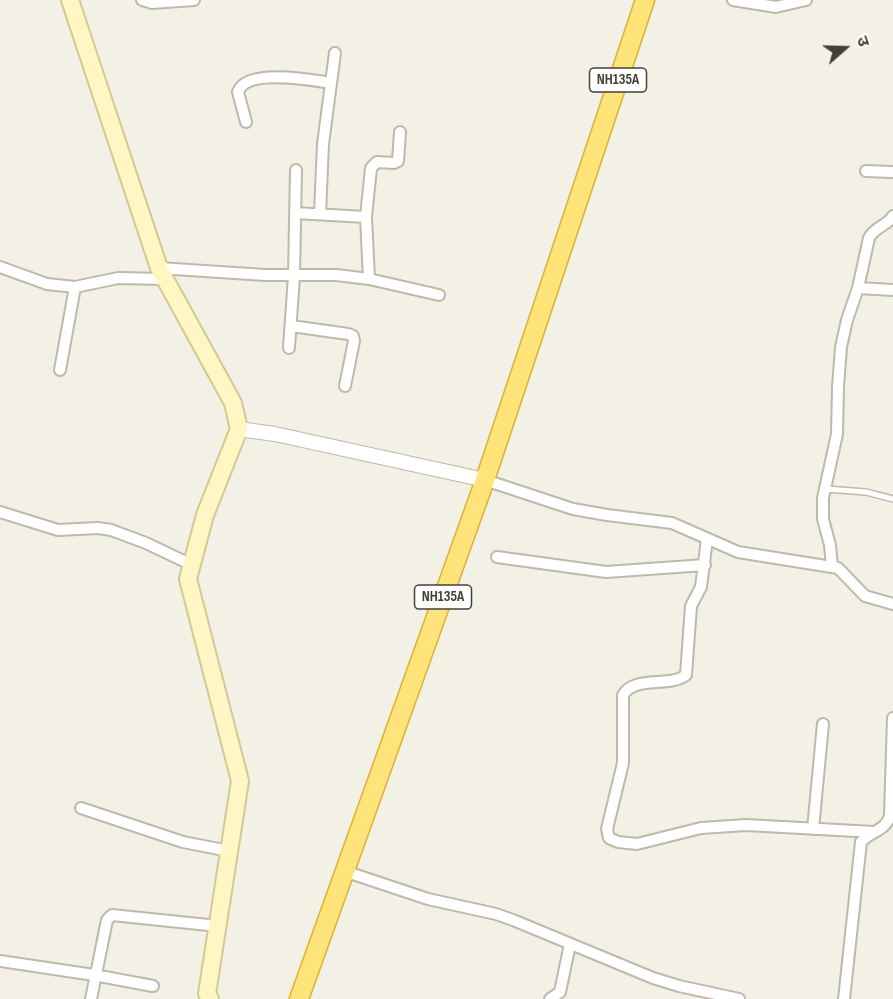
<!DOCTYPE html>
<html>
<head>
<meta charset="utf-8">
<style>
  body { margin:0 }
  #map { position:relative; width:893px; height:999px; overflow:hidden; background:#f3f0e5; font-family:"Sofia Sans Condensed","Noto Sans Devanagari",sans-serif }
  canvas { display:block }
  .north { position:absolute; left:815px; top:18px; width:60px; height:60px; -webkit-text-stroke:4px #fff; paint-order:stroke; rotate:70deg; font-size:16px; font-weight:700; line-height:24px; text-align:center; color:#454035 }
  .north::after { content:''; display:block; margin:auto; width:21px; height:27px; background:#454035; clip-path:polygon(50% 0,100% 100%,50% 72%,0 100%) }
</style>
</head>
<body>
<div id="map">
<canvas width="893" height="999"></canvas>
<div class="north">उ</div>
</div>
<script>
const context = document.querySelector('canvas').getContext('2d');
context.lineJoin = 'round';
function strokePath(path, color, width, dash) { context.strokeStyle = color; context.lineWidth = width; context.lineCap = dash ? 'butt' : 'round'; context.setLineDash(dash || []); context.stroke(path); }
function drawText(font, color, halo, rows, align = 'center') {
  context.font = font + ' "Sofia Sans Condensed",sans-serif'; context.lineWidth = 6; context.setLineDash([]); context.textBaseline = 'middle'; context.strokeStyle = halo; context.fillStyle = color; for (const [text, x, y, turn = 0] of rows) {
    context.save(); context.translate(x, y); context.rotate((+turn || 0) * Math.PI / 180); context.textAlign = isNaN(turn) ? turn : align; if (halo) context.strokeText(text, 0, 0); context.fillText(text, 0, 0); context.restore();
  }
}
const service = new Path2D(`
  M826,489L866,492L893,499`);
const minor = new Path2D(`
  M142,0L152,3L194,0
  M733,0L776,7L806,0
  M246,122L238,92C246,68 312,80 331,83
  M866,171L893,172
  M295,213L366,217
  M320,214L323,144L335,53
  M0,267L47,284L75,287L118,278L164,279
  M159,268L265,275H336L369,279L439,295
  M369,279L366,217L371,168L377,162L394,163L398,161L400,132
  M858,288L893,290
  M291,326L348,334L353,336L354,341L345,386
  M289,348L294,276L296,170
  M60,370L75,287
  M485,480L573,509L607,515L672,523L738,552L838,568L865,596L893,604
  M0,512L58,530L98,528L111,530L146,543L192,565
  M707,539L701,587L691,606L686,675C669,688 635,675 623,695V763L607,829L609,838L618,842L637,844L701,828L746,825L874,832
  M497,557L606,572L705,565
  M832,566L830,545L823,519V498L837,434L838,387L841,347L847,320L858,288L869,238C874,227 887,226 893,216
  M81,808L183,842L229,851
  M813,829L823,724
  M344,871L428,899L496,914L513,920L653,978L679,986L739,999
  M0,961L94,975L153,986
  M91,999L107,920L112,915L218,926
  M550,999L560,992L570,944
  M844,999L861,842C871,831 885,831 890,816L893,718`);
const tertiary = new Path2D(`
  M239,429L275,434L485,480`);
const secondary = new Path2D(`
  M70,0L159,268L233,403L239,429L205,515L188,579L240,781L207,994L210,999`);
const trunk = new Path2D(`
  M299,999L485,480L645,0`);
strokePath(service, '#beb9a8', 8);
strokePath(minor, '#beb9a8', 14);
strokePath(tertiary, '#beb9a8', 16);
strokePath(secondary, '#d4c994', 20);
strokePath(trunk, '#dfb133', 21);
strokePath(service, '#fff', 5);
strokePath(minor, '#fff', 10);
strokePath(tertiary, '#fff', 14);
strokePath(secondary, '#fff7c3', 16);
strokePath(trunk, '#ffe37b', 18);
for (const [x, y, w] of [
  [618,80,57],
  [443,597,57]
]) { const box = new Path2D(); box.roundRect(x - w / 2, y - 12, w, 24, 4.5); context.fillStyle = '#fff'; context.fill(box); strokePath(box, '#454035', 1.5); }
drawText('bold 15px', '#454035', null, [
  ["NH135A",618,80],
  ["NH135A",443,597]
]);
</script>
</body>
</html>
